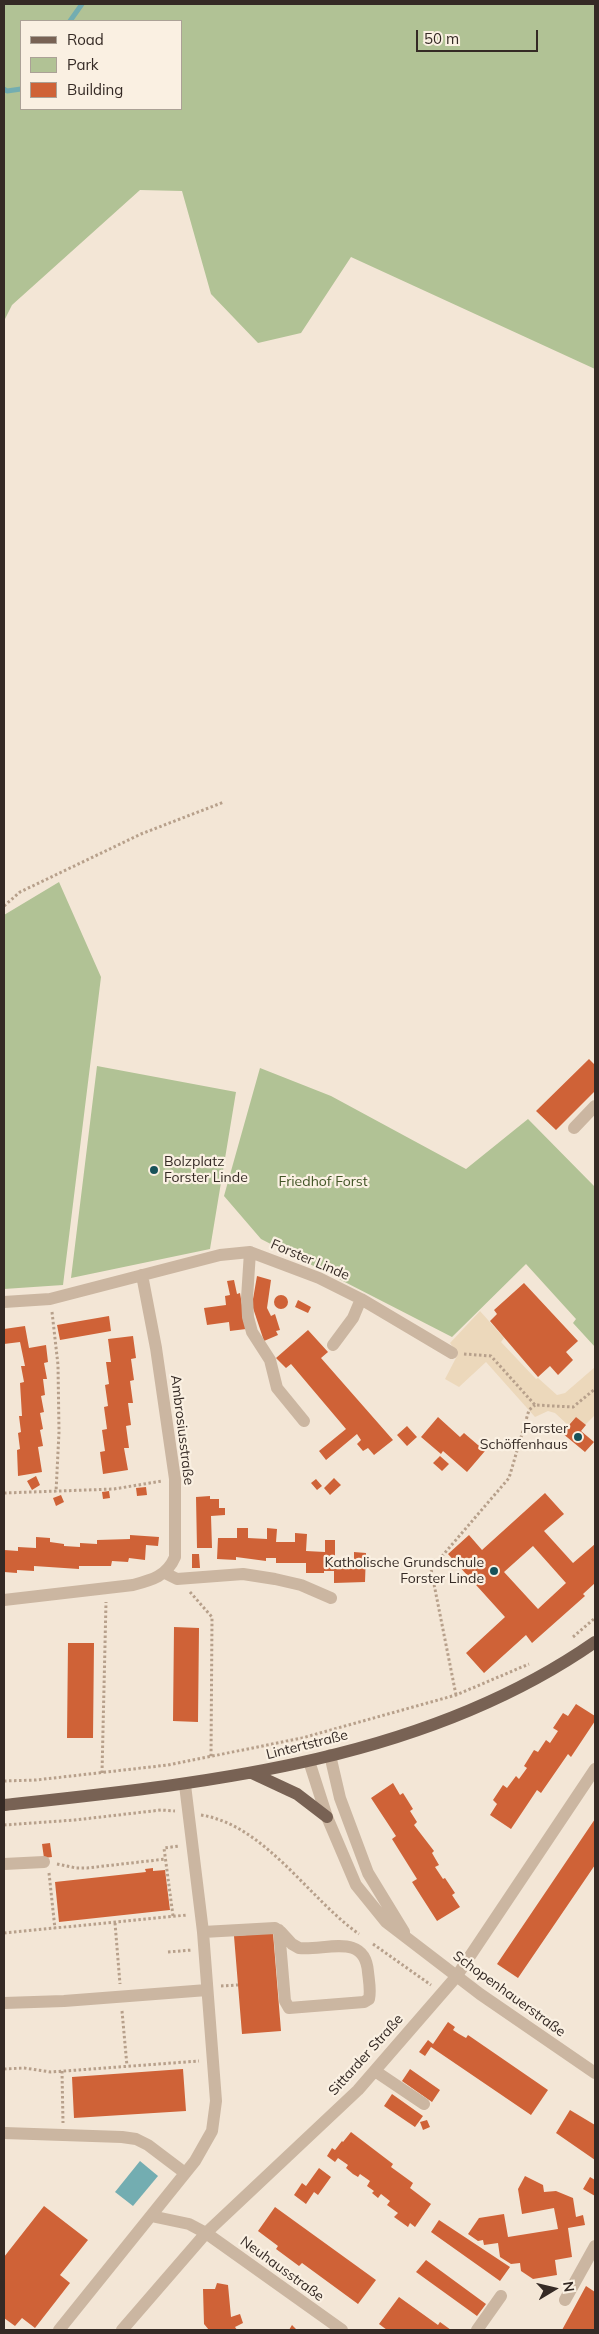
<!DOCTYPE html>
<html>
<head>
<meta charset="utf-8">
<style>
  body { margin:0 }
  #map { position:relative; width:599px; height:2334px; overflow:hidden; background:#f3e6d6; font-family:Mulish,sans-serif }
  canvas { display:block }
  .frame { position:absolute; inset:0; border:5px solid #352a25; pointer-events:none }
  .legend { position:absolute; left:20px; top:20px; width:162px; height:90px; box-sizing:border-box; background:#faf0e2; border:1px solid #aba196; margin:0; padding:6px 9px; list-style:none; font-size:15px; color:#352a25 }
  .legend li { display:flex; align-items:center; gap:10px; height:25px }
  .legend b { width:25px; border:1px solid #aba196 }
  .north { position:absolute; left:529px; top:2264px; width:50px; height:50px; -webkit-text-stroke:4px #faf0e2; paint-order:stroke; rotate:81deg; font-size:14px; font-weight:700; line-height:20px; text-align:center; color:#352a25 }
  .north::after { content:''; display:block; margin:auto; width:18px; height:22px; background:#352a25; clip-path:polygon(50% 0,100% 100%,50% 72%,0 100%) }
  .scale { position:absolute; left:416px; top:30px; width:122px; height:22px; box-sizing:border-box; border:2px solid #352a25; border-top:0; padding-left:6px; font-size:15px; line-height:18px; white-space:nowrap; color:#352a25; -webkit-text-stroke:4px #faf0e2; paint-order:stroke }
</style>
</head>
<body>
<div id="map">
<canvas width="599" height="2334"></canvas>
<div class="frame"></div>
<ul class="legend">
<li><b style="height:6px;background:#786254"></b>Road</li>
<li><b style="height:14px;background:#b1c295"></b>Park</li>
<li><b style="height:14px;background:#cf6237"></b>Building</li>
</ul>
<div class="north">N</div>
<div class="scale">50 m</div>
</div>
<script>
const context = document.querySelector('canvas').getContext('2d');
context.lineJoin = 'round';
function fillPath(path, color) { context.fillStyle = color; context.fill(path, 'evenodd'); }
function strokePath(path, color, width, dash) { context.strokeStyle = color; context.lineWidth = width; context.lineCap = dash ? 'butt' : 'round'; context.setLineDash(dash || []); context.stroke(path); }
function drawText(font, color, halo, rows, align = 'center') {
  context.font = font + ' Mulish,sans-serif'; context.lineWidth = 4.5; context.setLineDash([]); context.textBaseline = 'middle'; context.strokeStyle = halo; context.fillStyle = color; for (const [text, x, y, turn = 0] of rows) {
    context.save(); context.translate(x, y); context.rotate((+turn || 0) * Math.PI / 180); context.textAlign = isNaN(turn) ? turn : align; if (halo) context.strokeText(text, 0, 0); context.fillText(text, 0, 0); context.restore();
  }
}
fillPath(new Path2D(`
  M4,4H595V369L351,257L301,333L258,343L211,294L182,191L140,190L12,305L4,321ZM181,21V109H21V21Z
  M59,882L101,977L63,1285L4,1289V915Z
  M97,1066L236,1092L210,1249L71,1278Z
  M260,1068L331,1096L466,1169L528,1119L595,1187V1347L573,1323L576,1319L526,1264L452,1337L261,1239L224,1196Z`), '#b1c295');
fillPath(new Path2D(`
  M480,1311L504,1338L501,1342L536,1379L538,1378L557,1395L565,1393L595,1367V1415L585,1425L576,1417L568,1425L555,1413L548,1411L535,1417L486,1362L459,1387L445,1379L458,1354L450,1343Z`), '#ecd8bb');
fillPath(new Path2D(`
  M140,2161L158,2176L133,2206L115,2192Z`), '#73adb1');
strokePath(new Path2D(`
  M70,21L82,4
  M4,89L7,91L21,89`), '#73adb1', 5);
fillPath(new Path2D(`
  M589,1059L595,1065V1091L556,1130L536,1111Z
  M257,1276L271,1280L267,1308L271,1316L275,1314L280,1330L276,1331L278,1335L264,1341L252,1305Z
  M234,1280L237,1294L240,1293L246,1329L230,1331L229,1322L207,1325L204,1308L226,1305L225,1296L230,1295L227,1281Z
  M524,1283L578,1341L566,1352L573,1360L558,1375L550,1366L538,1377L490,1321L497,1314L494,1310Z
  M274 1302a7 7 0 1 1 14 0a7 7 0 1 1-14 0Z
  M298,1300L311,1307L308,1313L295,1307Z
  M109,1316L111,1331L60,1340L57,1325Z
  M25,1326L29,1348L46,1345L48,1362L44,1363L47,1379H43L45,1395L41,1396L44,1412L40,1413L43,1429L40,1430L43,1446L38,1447L42,1472L18,1476L17,1450L20,1449L18,1433L21,1432L19,1416H22L20,1383L24,1382L21,1366H25L20,1342L4,1344V1329Z
  M308,1330L328,1352L321,1358L393,1440L374,1455L368,1448L363,1451L357,1444L361,1440L357,1434L326,1460L319,1451L346,1429L291,1364L286,1368L276,1358Z
  M133,1336L136,1358L131,1359L134,1380L130,1381L133,1403H128L131,1425L126,1426L129,1448H124L128,1470L103,1474L100,1452L105,1451L102,1430L107,1429L104,1407L108,1406L105,1385L109,1384L106,1362H111L108,1339Z
  M438,1417L460,1437L464,1433L485,1451L467,1472L443,1451L441,1454L421,1437Z
  M576,1417L586,1425L581,1431L594,1442L585,1452L562,1433Z
  M407,1426L417,1437L407,1446L397,1435Z
  M440,1456L449,1464L442,1471L433,1463Z
  M36,1476L40,1485L32,1490L27,1481Z
  M334,1478L341,1485L330,1495L324,1488Z
  M316,1479L322,1486L317,1490L311,1483Z
  M146,1487L147,1495L137,1496L136,1488Z
  M109,1491L110,1498L103,1499L102,1492Z
  M545,1493L564,1514L544,1531L573,1563L595,1544V1583L583,1594L585,1596L532,1643L526,1635L484,1673L466,1653L505,1617L448,1554L469,1535L482,1550ZM533,1546L566,1583L538,1609L504,1572Z
  M61,1495L64,1502L56,1506L53,1498Z
  M210,1496V1499H219V1508H225V1515L211,1516L212,1548H197L196,1497Z
  M237,1528H248V1538L267,1539V1528L277,1529L276,1542H295V1533L307,1534L306,1551L325,1552V1540H335V1561L354,1562V1552L366,1553L365,1582L334,1583V1571H324V1573H306V1563H276V1558H266V1561L236,1557V1560L217,1559L218,1538H237Z
  M130,1535L159,1537L158,1546L146,1545L145,1560L129,1558L128,1562L112,1561L111,1566H79V1569L34,1566V1571L17,1570V1573L4,1572V1550L18,1551V1547L36,1548V1537L50,1538V1542L64,1544V1546L80,1547V1543L97,1544V1540L130,1539Z
  M192,1554H199L200,1568H192Z
  M174,1627L199,1628L198,1722L173,1721Z
  M68,1643H94L93,1738H67Z
  M576,1704L595,1716V1721L571,1757L568,1754L541,1793L537,1790L511,1829L490,1815L497,1804L493,1800L503,1785L507,1788L516,1776L519,1779L527,1768L524,1766L534,1750L538,1752L546,1740L550,1743L558,1731L553,1728L563,1713L568,1716Z
  M393,1783L400,1795L403,1793L413,1809L410,1811L417,1822L414,1825L434,1851L432,1853L439,1865L435,1867L443,1879L445,1878L455,1893L452,1895L460,1907L437,1921L412,1882L417,1879L392,1839L396,1836L371,1798Z
  M595,1819V1865L518,1978L497,1964Z
  M50,1843L52,1857L44,1858L42,1844Z
  M153,1868V1871L165,1870L170,1910L59,1922L55,1882L146,1872L145,1869Z
  M273,1933L281,2031L242,2034L234,1936Z
  M448,2022L455,2027L453,2030L459,2034L466,2038L468,2035L548,2090L531,2115L431,2047L425,2056L419,2052L428,2040L433,2044Z
  M183,2069L186,2111L74,2118L72,2077Z
  M410,2069L440,2090L432,2102L402,2081Z
  M392,2094L423,2116L415,2127L384,2106Z
  M570,2110L595,2125V2160L556,2133Z
  M427,2120L430,2127L423,2130L420,2122Z
  M351,2132L393,2164L391,2167L413,2183L410,2188L431,2204L415,2227L410,2223L408,2227L394,2217L398,2213L387,2205L390,2201L381,2194L378,2198L372,2193L374,2191L367,2186L370,2181L360,2174L358,2177L353,2174L346,2168L348,2165L338,2158L335,2162L327,2156L332,2148L335,2150L342,2141L343,2142Z
  M319,2168L331,2177L318,2195L314,2192L306,2204L294,2195L302,2183L306,2186Z
  M525,2176L543,2185L544,2192L556,2191L573,2198L576,2217L583,2215L585,2225L568,2228L572,2257L555,2260L557,2275L533,2279L521,2271L520,2263L511,2264L500,2257L498,2243L484,2245L483,2240L478,2241L468,2234L479,2218L504,2214L508,2237L558,2229L554,2208L522,2214L518,2189Z
  M590,2177L595,2180V2196L583,2189Z
  M44,2206L88,2240L60,2275L70,2283L35,2328L22,2318L15,2326L4,2318V2257Z
  M275,2207L376,2280L358,2304L302,2263L299,2266L276,2249L278,2246L258,2231Z
  M439,2220L510,2267L500,2281L431,2232Z
  M426,2260L486,2304L477,2316L416,2272Z
  M217,2283L228,2285L231,2317L240,2314L243,2323L235,2327L237,2330H209L204,2324L203,2289H215Z
  M586,2286L595,2292V2330H562Z
  M399,2297L438,2325L440,2322L451,2330L390,2329L387,2330L379,2324Z
  M292,2325L297,2330H289Z`), '#cf6237');
strokePath(new Path2D(`
  M4,906L20,892L141,834L224,802
  M52,1312L58,1365L59,1432L56,1492
  M464,1354L491,1356L535,1405L573,1407L595,1389
  M4,1493L114,1489L162,1481
  M190,1592L212,1617L211,1757
  M573,1637L595,1618
  M456,1695L431,1569L509,1478L529,1410L535,1405
  M102,1773L106,1602
  M4,1781L36,1780L168,1765L302,1738L456,1695L529,1664
  M201,1815C265,1825 309,1899 359,1934
  M4,1825L75,1820L161,1810L175,1811
  M57,1864L76,1868H87L166,1859
  M49,1873L55,1929
  M173,1916L164,1848L179,1846
  M115,1923L120,1984
  M4,1933L187,1915
  M373,1944L431,1985
  M168,1952L192,1950
  M221,1986L238,1985
  M122,2011L127,2066
  M4,2069L24,2068L51,2072L199,2061
  M62,2071L63,2123`), '#b7a08b', 3, [2.5, 2.5]);
strokePath(new Path2D(`
  M574,1128L595,1106
  M250,1252L247,1298L248,1317L252,1332L270,1360L277,1388L304,1421
  M4,1302L50,1299L220,1255L250,1252L319,1278L361,1299L452,1353
  M333,1345L353,1318L361,1299
  M165,1573L177,1579L243,1574L275,1579L301,1585L331,1598
  M4,1600L133,1585C152,1580 167,1576 175,1557V1479L156,1348L142,1275
  M330,1755L340,1798L368,1873L404,1932
  M309,1761L327,1817L356,1885L386,1922L480,1994L595,2073
  M4,1864L44,1862
  M203,1932L275,1928L281,1932L292,1944L299,1948C325,1951 365,1932 368,1972C369,1981 371,1991 369,1999L364,2002L289,2008L285,2001L279,1930
  M4,2003L64,2001L207,1990
  M375,2071L424,2104
  M4,2133L122,2137L136,2139L148,2145L185,2173
  M151,2216L189,2224L206,2233L342,2330
  M565,2300L595,2246
  M59,2330L195,2161L212,2131L216,2101L203,1932L185,1785
  M122,2330L206,2233L358,2090L456,1977L595,1769
  M477,2330L501,2296`), '#cbb6a1', 12);
strokePath(new Path2D(`
  M252,1773L297,1794L327,1817
  M4,1805C207,1783 423,1762 595,1642`), '#786254', 12);
for (const [x, y, r, color] of [
  [154,1170,5,"#175259"],
  [578,1437,5,"#175259"],
  [494,1571,5,"#175259"]
]) { const dot = new Path2D(); dot.arc(x, y, r, 0, 2 * Math.PI); context.fillStyle = color; context.fill(dot); strokePath(dot, '#faf0e2', 2); }
drawText('14px', '#352a25', '#faf0e2', [
  ["Bolzplatz",164,1162,"left"],
  ["Forster Linde",164,1178,"left"],
  ["Forster",568,1429],
  ["Schöffenhaus",568,1445],
  ["Katholische Grundschule",484,1563],
  ["Forster Linde",484,1579]
], 'right');
drawText('14px', '#425527', '#faf0e2', [
  ["Friedhof Forst",323,1182]
]);
drawText('14px', '#352a25', '#faf0e2', [
  ["Forster Linde",310,1260,23],
  ["Ambrosiusstraße",182,1430,83],
  ["Lintertstraße",307,1745,-14],
  ["Schopenhauerstraße",509,1994,36],
  ["Sittarder Straße",366,2055,-48],
  ["Neuhausstraße",282,2269,36]
]);
</script>
</body>
</html>
